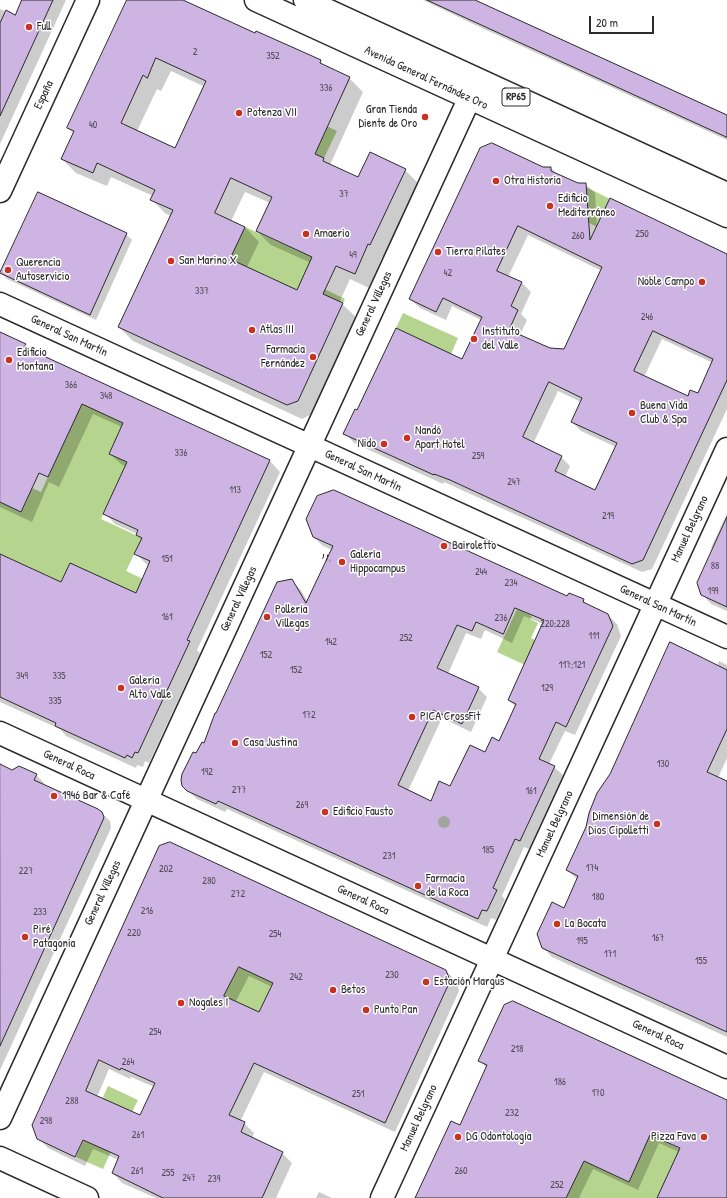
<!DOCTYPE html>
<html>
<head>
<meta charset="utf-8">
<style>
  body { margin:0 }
  #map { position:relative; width:727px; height:1198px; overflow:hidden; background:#fff; font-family:"Patrick Hand",sans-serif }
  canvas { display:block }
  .scale { position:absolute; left:589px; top:16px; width:65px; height:18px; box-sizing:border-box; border:2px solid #2b2b2b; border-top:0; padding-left:5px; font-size:12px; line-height:14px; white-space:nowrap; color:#2b2b2b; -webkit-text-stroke:3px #fff; paint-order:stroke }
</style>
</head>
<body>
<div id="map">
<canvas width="727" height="1198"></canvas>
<div class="scale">20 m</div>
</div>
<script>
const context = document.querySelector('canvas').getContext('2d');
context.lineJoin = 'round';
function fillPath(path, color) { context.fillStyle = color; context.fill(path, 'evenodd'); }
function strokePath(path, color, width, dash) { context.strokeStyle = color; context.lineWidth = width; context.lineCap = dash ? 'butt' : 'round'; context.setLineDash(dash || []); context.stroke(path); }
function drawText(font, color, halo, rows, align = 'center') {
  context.font = font + ' "Patrick Hand",sans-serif'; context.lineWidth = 3; context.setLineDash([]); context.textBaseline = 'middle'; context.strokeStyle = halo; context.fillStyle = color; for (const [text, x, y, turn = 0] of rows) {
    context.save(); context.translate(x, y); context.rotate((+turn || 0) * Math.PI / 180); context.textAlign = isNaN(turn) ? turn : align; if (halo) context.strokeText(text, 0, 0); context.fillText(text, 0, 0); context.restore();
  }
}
fillPath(new Path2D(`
  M297,112L337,131L324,158L300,147Z
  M586,187L610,199L597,227L587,222L589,216L575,210Z
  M245,227L312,257L308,281L345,299L340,310L200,246L238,242Z
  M403,313L458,338L451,354L396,328Z
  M85,397L123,423L109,454L127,462L101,519L142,538L126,571L143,579L136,593L61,582L0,554V502L21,512L27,500L21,497L27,486L41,492Z
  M517,609L532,616L530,619L538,623L531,638L537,641L525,665L497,652Z
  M288,949L259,1013L192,982L225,963L238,969L239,967Z
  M108,1086L138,1100L132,1112L118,1136L103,1169L76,1157Z
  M650,1135L680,1149L657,1198H566L584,1161L628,1182Z`), '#b5d48e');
fillPath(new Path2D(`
  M23,0H66L0,144V9L16,16Z
  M128,0H180L255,34L320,61L325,67L349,78L363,92L330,165L359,179L405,170L419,184L384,258L382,257L369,288L350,279L339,303L342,304L357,318L312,414L302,419L133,341L119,327L171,216L166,214L152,200L153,196L111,177L107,186L76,173L62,159L74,134L68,128ZM171,71L205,87L176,149L137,131L157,89L161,91ZM245,192L270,203L257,231L271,245L311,263L297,291L247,267L259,242L245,227L231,221Z
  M423,0H472L727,117V140L471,23Z
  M543,168H551L558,175L578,184H585L595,193L597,228L727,255V409L652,569L642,572L444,482L443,484L354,443L345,433L357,412L462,360L481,320L452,306L446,320L420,308L410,299ZM528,235L602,271L565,350L550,349L520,335L527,320L521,314L531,292L522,283L508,277ZM662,339L713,363L698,394L688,397L644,377ZM558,391L581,402L572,422L581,431L616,447L595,491L565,477L570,466L561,457L533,444Z
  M126,234L132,240L96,320L7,279L1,273Z
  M0,333L25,345L33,352L270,461L280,472L197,650L200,653L149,763L145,761L143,767L137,765L136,768L66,736L60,729L0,702V555L62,584L137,595L149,565L146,564L136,553L142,540L137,534L115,524L105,513L126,467L121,464L110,454L122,427L93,414L59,487L49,482L32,522L0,507Z
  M727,513V611L711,604L702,594L713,550L711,548Z
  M314,537L583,600L590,607L608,615L617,624L621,636L575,735L565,731L549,764L554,767L563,775L529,849L524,847L502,896L505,899L496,920L491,918L487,927L227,809L225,812L197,799L182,785L197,754L205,744L291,580L300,589L308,602L332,550L323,546ZM524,616L543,624L509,700L516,707L500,742L486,753L450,787L431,802L408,791L442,718L471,732L487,697L478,688L448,674L466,633L481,639L485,630L512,643Z
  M719,661L727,665V758L718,778L727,782V1037L552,957L542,947L565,909L577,879L567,870L717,666Z
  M0,766L12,771L36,775L44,783L43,785L101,813L110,821L111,828L0,1070Z
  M160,847L446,971L456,981L459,991L395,1132L264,1072L240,1122L244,1123L254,1133L252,1138L282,1153L292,1163L276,1198H156L122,1183L113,1173L119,1160L93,1149L85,1166L48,1148L38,1138ZM249,976L272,987L260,1014L235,1003ZM109,1069L130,1079L131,1077L154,1087L140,1117L97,1097Z
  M480,1061L727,1101V1198H658L679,1152L659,1143L638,1190L593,1169L579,1198H416L460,1126L487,1068Z
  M319,1192L332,1198H316Z`), '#0003');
const building = new Path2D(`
  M22,0H53L0,116V23L6,10L15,15Z
  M127,0H183L255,33L256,31L292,47L321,60L320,63L350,77L315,154L324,158L323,161L358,177L370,152L406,169L370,245L368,244L355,274L336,266L323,294L343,303L298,401L287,405L118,327L173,210L150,200L155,190L97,163L93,173L61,159L74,131L67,128ZM156,58L206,81L175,148L121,123L143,75L147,78ZM231,178L272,197L256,231L312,257L297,290L230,259L245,227L215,213Z
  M427,0H475L694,100L727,115V137Z
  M492,143L543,167H551V171L578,183H586L590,240L610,198L727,254V380L643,560L632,564L450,480L434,474V475L343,434L355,409L357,410L396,328L462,359L482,317L443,298L436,312L409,299L480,148ZM518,226L602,267L564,349L550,348L509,330L518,310L511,306L522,282L497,271ZM653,331L713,359L698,393L690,390L688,396L634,371ZM549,382L582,398L571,422L617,443L595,490L555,471L562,456L523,437Z
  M38,192L127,233L90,315L0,273Z
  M0,332L26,344L24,347L270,460L187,640L190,641L138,753L135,752L132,758L127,755L125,758L55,726L56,723L0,697V554L61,582L70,563L136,593L150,561L134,554L142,538L136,535L138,530L103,514L127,462L109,454L123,423L82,404L48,477L39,473L21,512L0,502Z
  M334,490L567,596L569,593L584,599L583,602L608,614L613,626L566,727L556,722L539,759L555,766L520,841L515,839L493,888L497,890L487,911L482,910L478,919L218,801L216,804L187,791L182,786L181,780L182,774L193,752L196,753L202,742L204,743L215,713H216L277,582L292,579L306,603L333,546L313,537L306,519L317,496ZM515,608L544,620L508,700L516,704L499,741L492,737L485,752L470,745L450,786L439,781L431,801L398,785L433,710L462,724L479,687L437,668L457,625L472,631L476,622L503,634Z
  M727,517V607L701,595L697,583Z
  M670,642L697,655L727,670V729L707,772L727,781V1032L542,948L537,934L552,902L564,908L578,876L566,870L586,827L589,813L597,793L610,774Z
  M0,764L12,770L19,766L37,774L34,780L98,809L102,812L104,817L103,820L0,1046Z
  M170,842L446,970L450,981L385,1123L254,1063L229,1115L245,1122L241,1132L283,1152L262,1198H163L112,1173L119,1156L83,1140L75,1157L37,1139L32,1125L159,846ZM239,967L273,983L259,1012L224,996ZM99,1060L120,1070L121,1068L155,1083L140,1115L86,1091Z
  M513,1001L727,1100V1198H657L680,1148L650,1135L629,1182L584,1161L566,1198H415L451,1121L460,1125L487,1065L478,1061L504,1005Z`);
fillPath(building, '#ceb4e3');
strokePath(building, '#2b2b2b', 1);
const minor = new Path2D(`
  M0,191L88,0
  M0,304L727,637
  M0,733L727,1067
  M0,1118L477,82
  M0,1158L87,1198
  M382,1198L727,449`);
const major = new Path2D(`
  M256,0L727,216
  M305,0L727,194`);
strokePath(minor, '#2b2b2b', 25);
strokePath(major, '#2b2b2b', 25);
strokePath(new Path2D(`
  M328,556L323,555L322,557L330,561`), '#2b2b2b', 2.5, [1, 3]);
strokePath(minor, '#fff', 22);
strokePath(major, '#fff', 22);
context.fillStyle = '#a1a69b';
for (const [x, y] of [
  [444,822]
]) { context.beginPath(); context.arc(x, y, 6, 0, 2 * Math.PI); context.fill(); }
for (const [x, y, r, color] of [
  [29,27,4,"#c8321e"],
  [239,113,4,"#c8321e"],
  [425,117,4,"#c8321e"],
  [496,181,4,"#c8321e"],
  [550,206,4,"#c8321e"],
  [306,234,4,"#c8321e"],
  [438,252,4,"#c8321e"],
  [171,261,4,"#c8321e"],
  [8,270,4,"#c8321e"],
  [702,282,4,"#c8321e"],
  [252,330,4,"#c8321e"],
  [474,339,4,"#c8321e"],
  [313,357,4,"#c8321e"],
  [9,360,4,"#c8321e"],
  [632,413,4,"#c8321e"],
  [407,438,4,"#c8321e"],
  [384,444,4,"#c8321e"],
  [444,546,4,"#c8321e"],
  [342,562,4,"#c8321e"],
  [267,617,4,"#c8321e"],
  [121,688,4,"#c8321e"],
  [412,717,4,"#c8321e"],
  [235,743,4,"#c8321e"],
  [54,796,4,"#c8321e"],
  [325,812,4,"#c8321e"],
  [657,824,4,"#c8321e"],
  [418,886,4,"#c8321e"],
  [557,924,4,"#c8321e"],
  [25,937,4,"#c8321e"],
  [426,982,4,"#c8321e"],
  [333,990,4,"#c8321e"],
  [181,1003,4,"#c8321e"],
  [366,1010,4,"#c8321e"],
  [458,1137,4,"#c8321e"],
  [704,1137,4,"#c8321e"]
]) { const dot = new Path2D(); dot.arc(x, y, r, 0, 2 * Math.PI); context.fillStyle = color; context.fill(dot); strokePath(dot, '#fff', 1.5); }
drawText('10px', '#544d59', null, [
  ["2",195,52],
  ["352",273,56],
  ["336",326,88],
  ["40",93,125],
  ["37",344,194],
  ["250",642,234],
  ["260",578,236],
  ["49",353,255],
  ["42",448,273],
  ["337",202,291],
  ["246",647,317],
  ["366",71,385],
  ["348",106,396],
  ["336",181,453],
  ["259",478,456],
  ["247",514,482],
  ["113",235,490],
  ["219",608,516],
  ["151",167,559],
  ["88",715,566],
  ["244",481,572],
  ["234",511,583],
  ["199",713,591],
  ["161",167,617],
  ["236",501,618],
  ["220;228",555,624],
  ["111",594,636],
  ["252",406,638],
  ["142",331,642],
  ["152",266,655],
  ["117;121",572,665],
  ["152",296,670],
  ["349",22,676],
  ["335",59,676],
  ["129",547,688],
  ["335",55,701],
  ["172",309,715],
  ["130",663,764],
  ["192",207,772],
  ["277",239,790],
  ["161",531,791],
  ["269",302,805],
  ["185",488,850],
  ["231",389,856],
  ["174",592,868],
  ["202",166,869],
  ["227",26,871],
  ["280",209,881],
  ["272",238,894],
  ["180",598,897],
  ["216",147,911],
  ["233",40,912],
  ["220",134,933],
  ["254",275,934],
  ["167",658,938],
  ["195",582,941],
  ["171",610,954],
  ["155",701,961],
  ["230",392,975],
  ["242",296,977],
  ["254",155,1032],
  ["218",517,1049],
  ["264",128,1062],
  ["186",560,1082],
  ["170",598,1093],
  ["251",358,1094],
  ["288",72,1101],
  ["232",512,1113],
  ["298",46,1121],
  ["261",138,1135],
  ["261",137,1171],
  ["260",461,1171],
  ["255",168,1173],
  ["247",189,1178],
  ["239",214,1179],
  ["252",557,1185]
]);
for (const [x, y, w] of [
  [516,97,28]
]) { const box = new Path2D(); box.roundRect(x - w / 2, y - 9, w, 18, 3); context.fillStyle = '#fff'; context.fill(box); strokePath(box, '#2b2b2b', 1); }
drawText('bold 11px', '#2b2b2b', null, [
  ["RP65",516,97]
]);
drawText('12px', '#2b2b2b', '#fff', [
  ["Full",37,27],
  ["Gran Tienda",417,110,"right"],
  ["Diente de Oro",417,124,"right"],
  ["Potenza VII",247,113],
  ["Otra Historia",504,181],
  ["Edificio",558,199],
  ["Mediterráneo",558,213],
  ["Amaerio",314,234],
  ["Tierra Pilates",446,252],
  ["San Marino X",179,261],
  ["Querencia",16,263],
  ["Autoservicio",16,277],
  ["Noble Campo",694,282,"right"],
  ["Atlas III",260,330],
  ["Instituto",482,332],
  ["del Valle",482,346],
  ["Farmacia",305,350,"right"],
  ["Fernández",305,364,"right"],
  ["Edificio",17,353],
  ["Montana",17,367],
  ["Buena Vida",640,406],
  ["Club & Spa",640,420],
  ["Nandó",415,431],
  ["Apart Hotel",415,445],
  ["Nido",376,444,"right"],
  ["Bairoletto",452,546],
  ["Galería",350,555],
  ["Hippocampus",350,569],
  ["Pollería",275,610],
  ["Villegas",275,624],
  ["Galería",129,681],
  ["Alto Valle",129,695],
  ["PICA CrossFit",420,717],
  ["Casa Justina",243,743],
  ["1946 Bar & Café",62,796],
  ["Edificio Fausto",333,812],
  ["Dimensión de",649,817,"right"],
  ["Dios Cipolletti",649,831,"right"],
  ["Farmacia",426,879],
  ["de la Roca",426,893],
  ["La Bocata",565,924],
  ["Piré",33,930],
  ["Patagonia",33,944],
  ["Estación Margus",434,982],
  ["Betos",341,990],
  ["Nogales I",189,1003],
  ["Punto Pan",374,1010],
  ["DG Odontología",466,1137],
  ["Pizza Fava",696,1137,"right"]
], 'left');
drawText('12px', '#2b2b2b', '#fff', [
  ["Avenida General Fernández Oro",426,78,25],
  ["España",44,95,-65],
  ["General Villegas",374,304,-65],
  ["General San Martín",69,336,25],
  ["General San Martín",363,471,25],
  ["Manuel Belgrano",690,529,-65],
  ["General Villegas",239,599,-65],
  ["General San Martín",658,606,25],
  ["General Roca",69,765,25],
  ["Manuel Belgrano",555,824,-65],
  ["General Villegas",103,893,-65],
  ["General Roca",363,900,25],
  ["General Roca",658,1035,25],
  ["Manuel Belgrano",419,1118,-65]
]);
</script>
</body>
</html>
